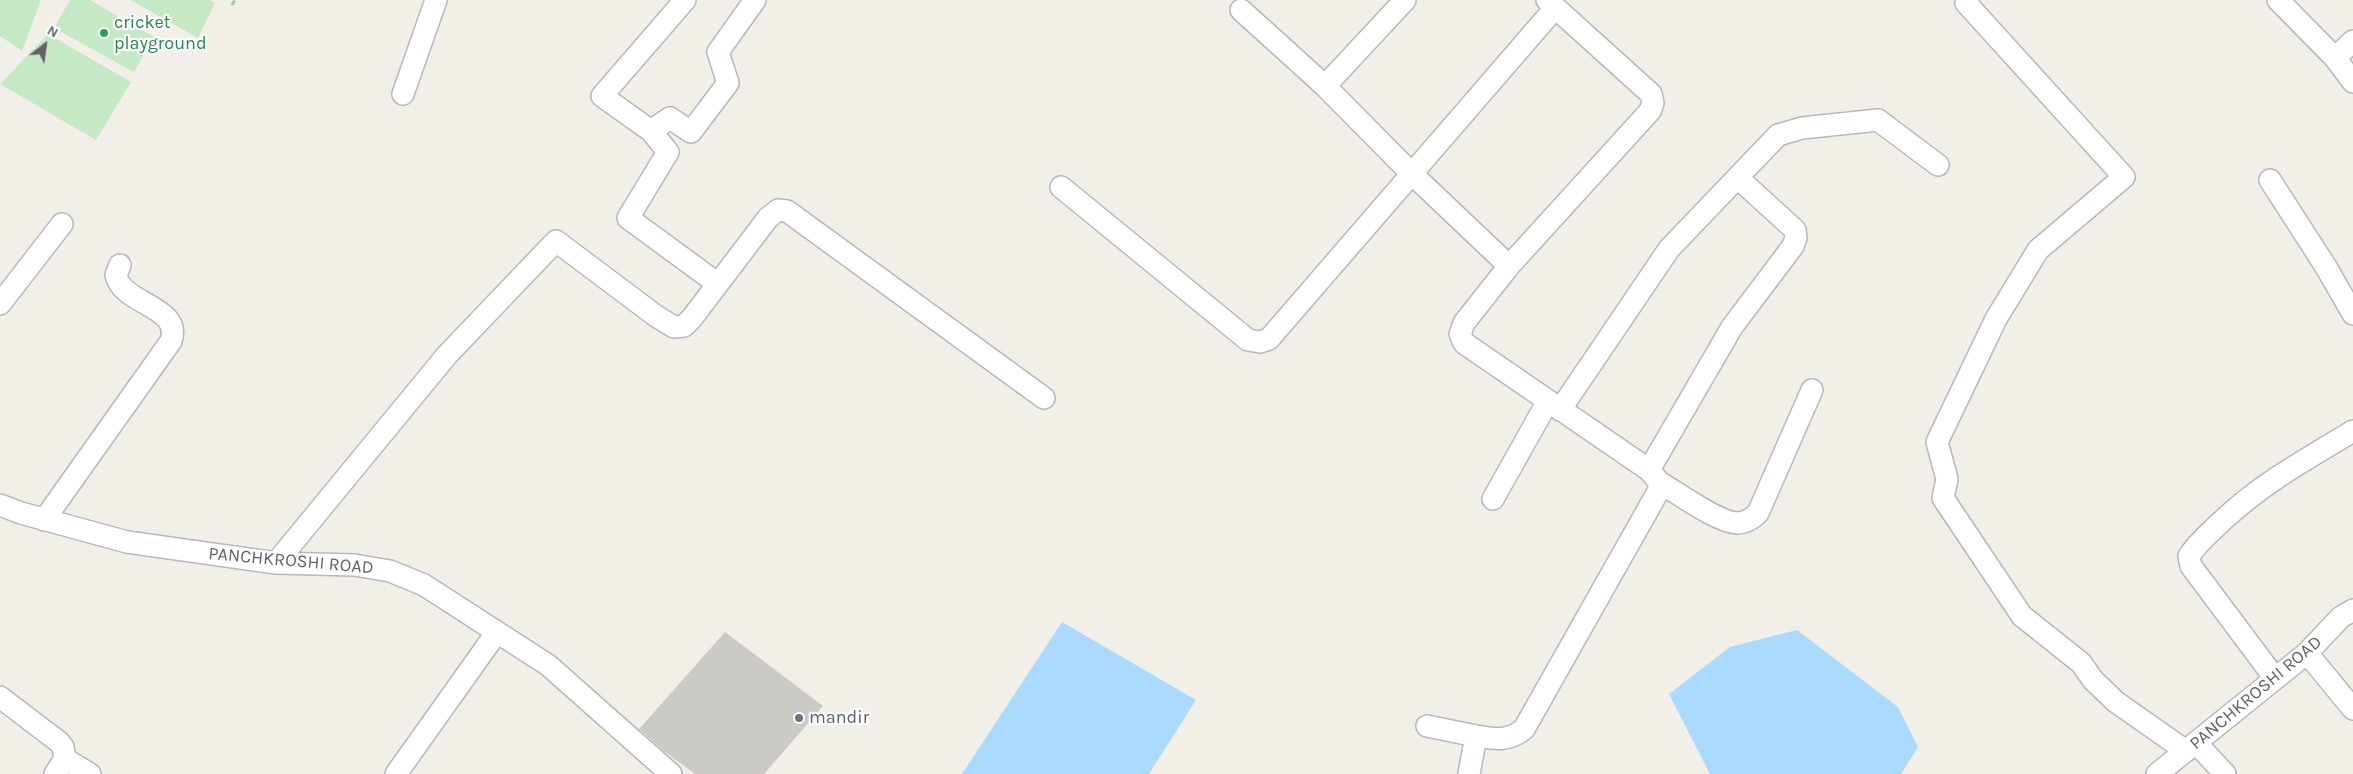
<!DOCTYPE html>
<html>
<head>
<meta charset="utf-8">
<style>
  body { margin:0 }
  #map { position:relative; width:2353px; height:774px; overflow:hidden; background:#f1efe8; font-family:Karla,sans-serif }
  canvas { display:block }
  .north { position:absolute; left:20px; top:20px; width:50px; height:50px; -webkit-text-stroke:4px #fff; paint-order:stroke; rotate:30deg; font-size:14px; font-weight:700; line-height:20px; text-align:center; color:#5f6368 }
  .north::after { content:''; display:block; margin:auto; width:18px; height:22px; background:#5f6368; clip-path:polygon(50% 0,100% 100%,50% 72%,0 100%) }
</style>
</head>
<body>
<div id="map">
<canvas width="2353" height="774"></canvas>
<div class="north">N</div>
</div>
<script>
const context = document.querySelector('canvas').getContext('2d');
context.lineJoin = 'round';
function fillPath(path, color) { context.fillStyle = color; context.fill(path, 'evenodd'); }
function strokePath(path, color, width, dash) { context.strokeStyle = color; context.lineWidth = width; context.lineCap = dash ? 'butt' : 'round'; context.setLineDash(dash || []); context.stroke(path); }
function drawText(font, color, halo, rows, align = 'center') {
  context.font = font + ' Karla,sans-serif'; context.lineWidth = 4.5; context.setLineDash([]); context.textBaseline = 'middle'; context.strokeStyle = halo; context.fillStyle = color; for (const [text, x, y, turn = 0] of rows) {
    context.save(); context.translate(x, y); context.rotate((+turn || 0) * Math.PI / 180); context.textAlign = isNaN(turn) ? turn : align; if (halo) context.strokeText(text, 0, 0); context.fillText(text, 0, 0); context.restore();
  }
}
fillPath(new Path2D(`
  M0,0H41L22,51L0,36Z
  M70,0H90L154,37L134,72L54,28Z
  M130,0H210L215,3L198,38Z
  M48,34L131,82L96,140L0,84Z`), '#c5e8c5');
fillPath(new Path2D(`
  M1062,622L1196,700L1149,774H962Z
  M1797,630L1898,707L1918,747L1901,774H1710L1669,694L1730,647Z`), '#aadaff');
fillPath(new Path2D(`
  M725,632L823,706L764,774H695L665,752L639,729Z`), '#cccac5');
const minor = new Path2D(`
  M685,0L602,96L651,131L668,152L628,218L718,284
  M1405,0L1325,86L1411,173L1509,266L1464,323L1460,334L1464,343L1649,470L1659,482V490L1524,729C1508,742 1495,739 1476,736L1469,774
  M1968,0L1966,3L2124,177L2038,250L1996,319L1937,442L1947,479L1943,498L2022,616L2081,663L2093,680L2116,702L2186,751
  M2278,0L2335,58L2353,82
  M1241,10L1325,86
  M2335,58L2353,41
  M403,94L436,0
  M651,131L670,118L691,132L728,83L718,52L755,0
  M2270,180L2326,267L2353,314
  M1061,187L1248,340L1260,342L1269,339L1555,8
  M1509,266L1650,111L1653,103L1651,94L1547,0
  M0,304L62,224
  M1560,410L1669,249L1778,135L1802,128L1878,120L1938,165
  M1649,470L1732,327L1793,246L1796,238L1795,230L1738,178
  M1659,482C1678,493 1717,522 1737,523C1746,523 1752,519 1758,513L1812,390
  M1493,499L1548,401
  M0,505L21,513L127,542L276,563L354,565L390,571L424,585L548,665L671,774
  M44,520L171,341C183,306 122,305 116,275L120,265
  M276,563L447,355L556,241L656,316L674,327L684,326L692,318L768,218L778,210L787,211L1044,398
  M2307,653L2353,709
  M2274,677L2191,566L2189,556C2198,542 2211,532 2223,520C2264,482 2305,460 2353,431
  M0,697L59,742L63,747L65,759L55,774
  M1427,726L1476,736
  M2196,743L2225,774
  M65,759L90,774
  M396,774L497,632
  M2157,774L2307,653L2341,617L2353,610`);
strokePath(minor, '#b5b8bc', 24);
strokePath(new Path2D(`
  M232,5L235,0`), '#9cc7a9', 3, [5, 2.5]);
strokePath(minor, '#fff', 21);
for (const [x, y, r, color] of [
  [104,33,5,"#2e9e5b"],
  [799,718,5,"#6b7280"]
]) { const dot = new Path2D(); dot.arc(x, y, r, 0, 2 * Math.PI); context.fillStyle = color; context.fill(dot); strokePath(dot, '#fff', 2); }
drawText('18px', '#27864d', '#fff', [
  ["cricket",114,23],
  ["playground",114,44]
], 'left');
drawText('18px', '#5f6368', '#fff', [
  ["PANCHKROSHI ROAD",291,561,5],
  ["PANCHKROSHI ROAD",2256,693,-40]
]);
drawText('18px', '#5b616d', '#fff', [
  ["mandir",809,718]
], 'left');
</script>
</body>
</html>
